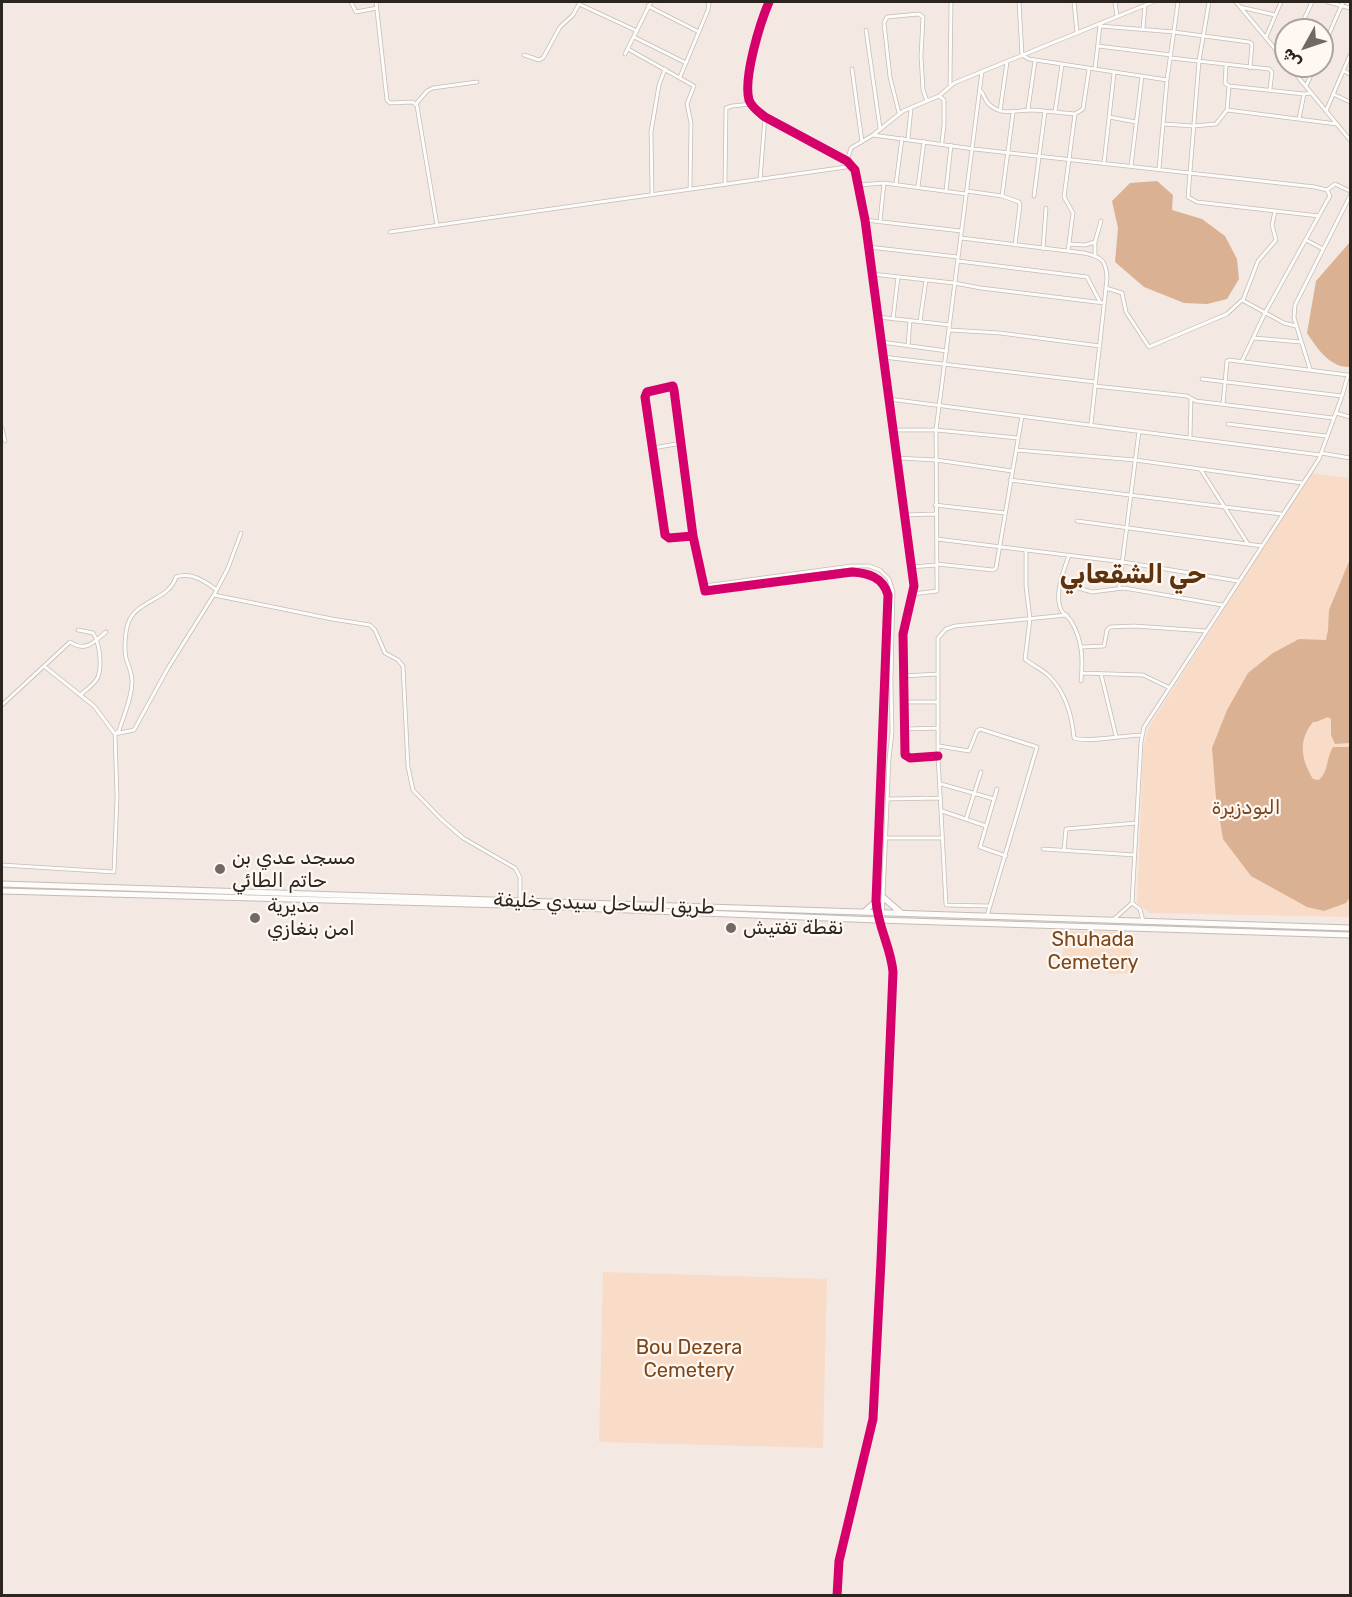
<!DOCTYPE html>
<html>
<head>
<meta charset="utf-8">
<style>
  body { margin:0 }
  #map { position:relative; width:1352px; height:1597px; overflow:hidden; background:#f3e9e2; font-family:Rubik,"Noto Sans Arabic",sans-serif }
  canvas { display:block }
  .frame { position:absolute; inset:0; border:3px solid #2b2520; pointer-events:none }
  .north { position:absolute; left:1274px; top:18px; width:60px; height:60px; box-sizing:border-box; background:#fef7f2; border:2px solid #aaa39e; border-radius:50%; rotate:230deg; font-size:16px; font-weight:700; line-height:24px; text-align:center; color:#2b2520 }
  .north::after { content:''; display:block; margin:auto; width:21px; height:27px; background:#716a64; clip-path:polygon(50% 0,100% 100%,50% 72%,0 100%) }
</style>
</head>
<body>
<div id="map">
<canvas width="1352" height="1597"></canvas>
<div class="frame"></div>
<div class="north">ش</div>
</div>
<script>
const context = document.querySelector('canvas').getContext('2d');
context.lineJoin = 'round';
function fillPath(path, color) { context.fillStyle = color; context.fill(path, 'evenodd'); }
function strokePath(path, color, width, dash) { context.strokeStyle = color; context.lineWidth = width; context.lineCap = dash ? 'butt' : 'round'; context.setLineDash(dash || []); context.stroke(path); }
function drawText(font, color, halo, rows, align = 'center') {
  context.font = font + ' Rubik,"Noto Sans Arabic",sans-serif'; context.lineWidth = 4.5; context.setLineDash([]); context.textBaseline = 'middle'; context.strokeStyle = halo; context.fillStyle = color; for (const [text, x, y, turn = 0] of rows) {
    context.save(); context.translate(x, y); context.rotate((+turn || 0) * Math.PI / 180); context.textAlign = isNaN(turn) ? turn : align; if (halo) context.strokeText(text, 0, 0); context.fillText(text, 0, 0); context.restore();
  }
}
fillPath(new Path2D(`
  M1311,473L1350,478V917L1150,913L1137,903L1143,750L1148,728Z
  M1067,931L1125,932L1130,936L1133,970L1131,973L1109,974L1107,970L1091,972L1061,962Z
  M603,1272L827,1279L823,1448L599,1442Z`), '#f9dcc7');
fillPath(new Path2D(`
  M1157,181L1173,195L1172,210L1202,219L1225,236L1237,259L1239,279L1227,299L1207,304L1184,303L1144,287L1115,262L1118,228L1112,201L1130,183Z
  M1350,242V367C1330,368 1317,348 1307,333L1316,281Z
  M1350,559V743L1335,744L1331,735V719L1328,717L1316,722H1313C1298,740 1301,759 1313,779L1319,780C1329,771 1326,758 1333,747H1350V897L1346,903L1324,911L1307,907L1251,876L1223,839L1216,798L1212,748L1227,710L1248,673L1273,653L1299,639L1326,640L1328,630L1329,610Z`), '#dab193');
const minor = new Path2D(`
  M351,2L356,12L377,8
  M376,2L387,100L390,103L413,102L417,106L437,225
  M769,2C760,23 743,78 749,100C752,108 759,112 765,117L847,161L855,170L865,220L914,586L903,634L905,755L910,758L938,756
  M1019,2L1022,55L1029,59L1167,80
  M1074,2L1077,33
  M1115,2L1117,16
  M1209,2L1199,61L1188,197L1197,202L1319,216
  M1236,2L1286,62
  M1328,2L1350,8
  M648,6L699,32
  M1240,7L1275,15
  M1100,26L1174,32L1249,42L1252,44L1250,68
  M1143,29L1145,5
  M866,30L880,128
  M1299,30L1312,2
  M634,37L686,63
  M1266,37L1281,2
  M1098,46L1171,55
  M628,49L694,86L687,104L691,123L690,189
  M1322,50L1343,2
  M625,54L651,2
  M524,55L539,60L543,58L560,27L573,15L579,4L637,31
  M1171,58L1269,69L1272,72L1270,89
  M1226,65L1225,83L1229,86L1304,94L1311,93
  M1289,66L1350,140
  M852,69L862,142
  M1095,69L1100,25
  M1344,71L1350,74
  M680,77L708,10L709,2
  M950,85L951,2
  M1306,86L1315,66
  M981,91C984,95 985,100 988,103C1000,117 1017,110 1032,110C1047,111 1061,113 1075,114L1064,197L1073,213L1068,251
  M1333,94L1350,102
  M939,96L944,100V125L942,142
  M416,104L427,91L433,88L477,82
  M1028,109L1035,61
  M1227,110L1337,124
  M1000,111L1007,62
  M1326,111L1350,55
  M1055,112L1062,65
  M899,113L890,77L884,23L887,17L919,14L923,17L921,56L923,90L927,101
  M1075,114L1083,109L1089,69
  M1109,117L1136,122
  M1299,119L1304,94
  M1164,124L1193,126L1216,124L1227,110L1229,86
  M873,135L974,149L1315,187L1327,190L1330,196L1327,201L1265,313L1242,361
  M908,139L911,108
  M847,161L851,148L873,135L903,111L939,96L954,83L1153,2
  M1104,163L1114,73
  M1131,166L1142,76
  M1159,169L1167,80L1178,2
  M760,180L765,117
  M896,184L902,138
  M725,185L726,108L732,106L752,104
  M859,185L884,183L966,194
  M918,187L924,141
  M1327,190L1335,184L1350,191
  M946,191L951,145
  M967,191L1002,196L1019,202L1020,205L1015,245
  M652,194L651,132L659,85L665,69
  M1002,196L1013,113
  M1034,196L1045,111
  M865,220L961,231
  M880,221L884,183
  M390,232L853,166
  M961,238L1084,253C1102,257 1106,260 1107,278L1091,424
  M1306,240L1323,249
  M1069,244L1085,245L1095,242
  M868,247L958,257
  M1043,249L1046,208
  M1095,255V242L1101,221
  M958,261L1087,277L1100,302
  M872,274L954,283L981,288L1104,303
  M1106,288L1122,293L1126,312L1149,347L1227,314L1242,300L1284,323L1296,326
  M1243,300L1258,261L1276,240L1272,225L1275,211
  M878,317L950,325
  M893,319L898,277
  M920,321L926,280
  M950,330L1000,333L1100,346
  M1254,338L1301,342
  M881,342L947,351
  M908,346L910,320
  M883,357L1095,382
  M1310,369L1294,318L1295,305L1350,196
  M1202,379L1342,396
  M1095,386L1187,396L1196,401L1333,418
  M889,399L1320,455
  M1336,413L1350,417
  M1228,424L1326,436
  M2,428L5,441
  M893,430H936L1018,438
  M1190,437L1191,399
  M653,448L682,443
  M1016,450L1135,460L1302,483
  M1321,453L1350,458
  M897,458L936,460L1012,471
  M1201,470L1248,544
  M1010,480L1281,514
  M935,505L1005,513
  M904,515L935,514
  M1077,521L1262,546
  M693,536L669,538L665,535L645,397L647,392L673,386L674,390L693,536L705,591L852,572C868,573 883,577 888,595L876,901C878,928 891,947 893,972L881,1261L873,1419L839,1561L837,1596
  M937,539L1123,562L1238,581
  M1026,551V586L1030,619L1025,659C1032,665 1042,669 1049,676C1066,693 1072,715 1074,738C1086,743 1126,735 1142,735
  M1069,555C1064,570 1055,591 1060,607C1061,613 1068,616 1071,621C1083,641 1083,660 1081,681
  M937,564L993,570L996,568L1022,416
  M911,567L936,565
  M1061,583L1092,592L1124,588L1222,605
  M704,586L851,566H869L880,570L889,579L893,592L891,681L892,732L889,759L882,921
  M1119,588L1139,431
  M913,594L937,591L936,430L982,71
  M214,595L332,619L370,625L375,630L385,653L398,660L403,666L408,767L413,790L441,819L463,838L515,868L520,877V900
  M78,630L93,633C100,643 102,666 98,677C95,684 86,690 80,695
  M1082,647L1104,646L1107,630L1110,627L1134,626L1206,631
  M44,666L94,706L115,734L134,730L168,668L215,593L228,568L241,533
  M1082,673L1143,675L1168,687
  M1101,674L1116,736
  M904,676L937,674
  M905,702H937
  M2,705L70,642C86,653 95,641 106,632
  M906,729L938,728
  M939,746L969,751L977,731L980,729L1037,747L987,916
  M941,784L994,799
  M997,789L980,847L1006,856
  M888,799L941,798
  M942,811L986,826
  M966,819L981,772
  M885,838H943
  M1043,849L1135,855
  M1064,850L1066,829L1137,823
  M2,865L114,872L117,797L115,734L119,731C124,714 132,698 132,681C132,673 128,665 126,658C124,648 125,631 129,621C138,600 169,600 176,577C192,572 204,581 217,590
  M1132,903L1140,909L1143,921
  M990,906L946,905L938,756V638L946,629L955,626L1067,615
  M1113,920L1132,903L1141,742L1144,727L1319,459L1342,396L1348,375L1229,360L1227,361L1223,404`);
const trunk = new Path2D(`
  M2,884L1350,928
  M2,891L505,905L877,920L1350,935
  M884,898L900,912
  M864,912L876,901`);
strokePath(minor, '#c3bcb7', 4.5);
strokePath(trunk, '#c3bcb7', 7);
strokePath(minor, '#fdfcfb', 3);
strokePath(trunk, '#fdfcfb', 5);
strokePath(new Path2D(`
  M769,2C760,23 743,78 749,100C752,108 759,112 765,117L847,161L855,170L865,220L914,586L903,634L905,755L910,758L938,756
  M693,536L669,538L665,535L645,397L647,392L673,386L674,390L693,536L705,591L852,572C868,573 883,577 888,595L876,901C878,928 891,947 893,972L881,1261L873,1419L839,1561L837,1596`), '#d6006c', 9);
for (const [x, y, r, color] of [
  [220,869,6,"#716a64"],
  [255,918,6,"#716a64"],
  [731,928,6,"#716a64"]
]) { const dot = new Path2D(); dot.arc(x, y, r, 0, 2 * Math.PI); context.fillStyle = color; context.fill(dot); strokePath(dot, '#fef7f2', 2); }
drawText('20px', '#7c471a', '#fef7f2', [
  ["البودزيرة",1246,808],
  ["Shuhada",1093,940],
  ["Cemetery",1093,963],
  ["Bou Dezera",689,1348],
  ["Cemetery",689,1371]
]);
drawText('20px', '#2b2520', '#fef7f2', [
  ["مسجد عدي بن",232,858],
  ["حاتم الطائي",232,881],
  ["مديرية",267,906],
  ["امن بنغازي",267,929],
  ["نقطة تفتيش",743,928]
], 'left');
drawText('20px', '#2b2520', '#fef7f2', [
  ["طريق الساحل سيدي خليفة",604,904,2]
]);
drawText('bold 26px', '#5e320c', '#fef7f2', [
  ["حي الشقعابي",1133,575]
]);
</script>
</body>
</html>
